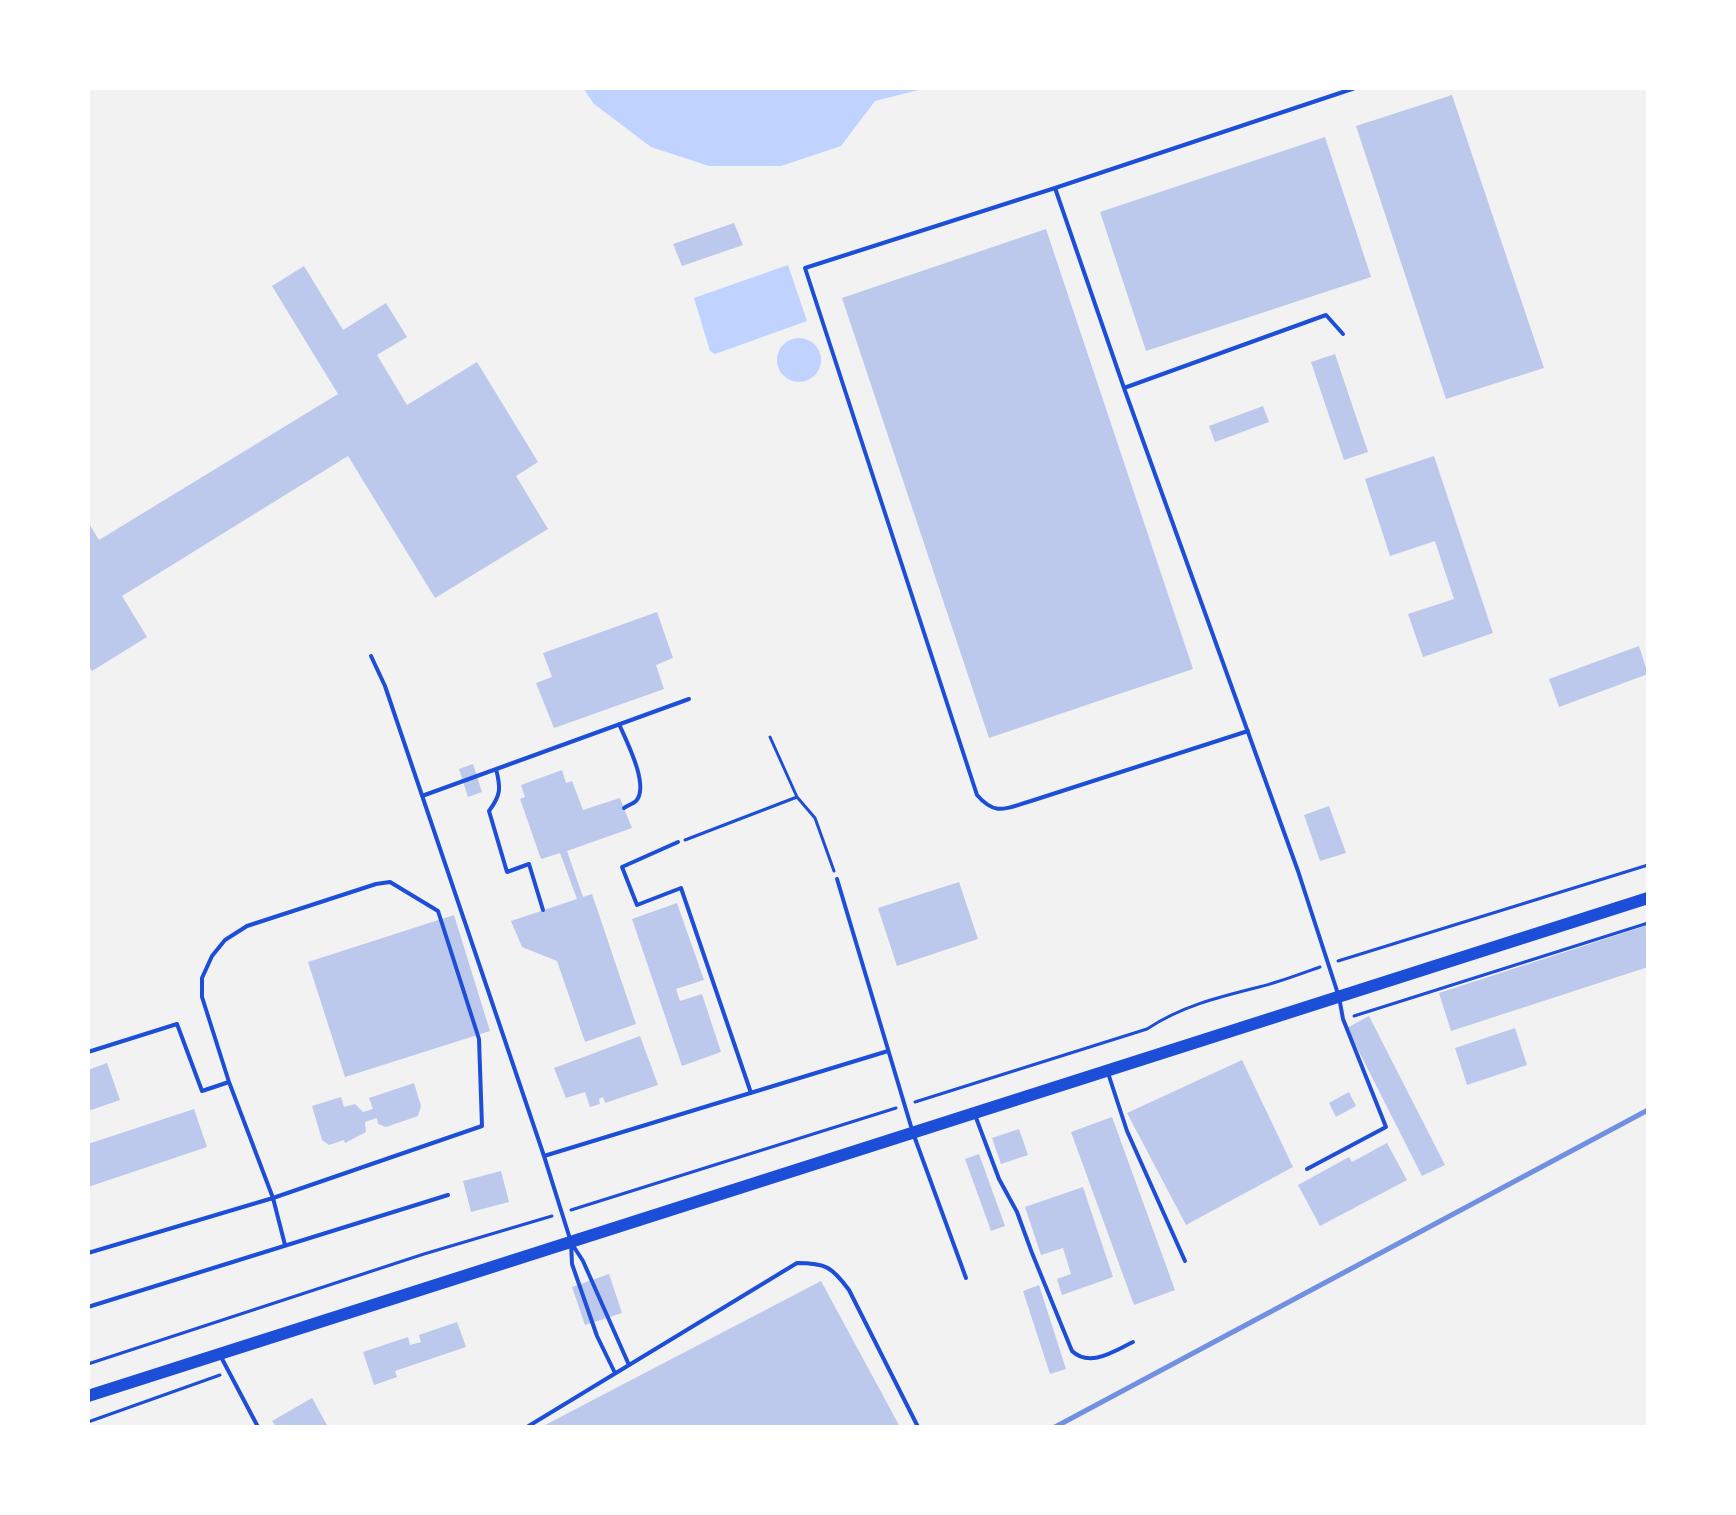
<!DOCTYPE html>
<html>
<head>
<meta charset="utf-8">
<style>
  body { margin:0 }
  #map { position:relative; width:1736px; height:1515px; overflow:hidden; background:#f2f2f2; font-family:"Nunito Sans",sans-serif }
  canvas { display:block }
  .frame { position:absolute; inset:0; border:90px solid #fff; pointer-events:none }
</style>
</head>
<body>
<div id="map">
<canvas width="1736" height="1515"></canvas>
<div class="frame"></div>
</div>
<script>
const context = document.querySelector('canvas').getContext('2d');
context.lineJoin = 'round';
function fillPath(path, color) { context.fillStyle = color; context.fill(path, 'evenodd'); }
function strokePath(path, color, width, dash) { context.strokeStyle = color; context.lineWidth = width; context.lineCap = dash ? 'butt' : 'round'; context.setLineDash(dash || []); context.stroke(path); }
fillPath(new Path2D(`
  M583,88H927L875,101L841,146L781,166H709L651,147L594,104Z
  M788,265L807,321L715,354L710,351L694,298Z
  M777 360a22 22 0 1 1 44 0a22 22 0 1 1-44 0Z`), '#bfd3fe');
fillPath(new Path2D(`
  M1452,95L1544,368L1446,399L1356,126Z
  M1325,137L1371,277L1146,351L1100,212Z
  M734,223L743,245L682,266L673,244Z
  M1046,229L1193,669L989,738L842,298Z
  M304,266L343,330L386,303L407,337L377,355L407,405L477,362L538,462L516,476L548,529L435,598L348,456L122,596L147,637L92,671L88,665V522L99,540L338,394L272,286Z
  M1335,354L1368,452L1344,460L1311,362Z
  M1263,406L1269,422L1215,442L1209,426Z
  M1434,456L1493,633L1423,657L1408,614L1454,599L1435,541L1390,556L1365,479Z
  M657,612L673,658L656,665L664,689L554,728L536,683L552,677L543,653Z
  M1639,646L1648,674L1559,707L1549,679Z
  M473,764L482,792L468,797L459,769Z
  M562,770L566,783L572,781L583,810L620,798L632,828L567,851L583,897L592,894L636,1024L585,1042L557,961L522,947L511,921L577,899L560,853L541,859L520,799L525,797L521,785Z
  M1329,806L1346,853L1320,861L1304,815Z
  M959,882L978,939L897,966L878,908Z
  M677,903L704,980L676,989L680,1001L702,994L721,1052L682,1066L632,919Z
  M454,915L490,1031L345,1077L308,962Z
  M1648,925V967L1451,1031L1439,993Z
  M1369,1016L1445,1165L1422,1176L1347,1028Z
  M1515,1028L1527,1065L1467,1085L1455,1048Z
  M640,1036L658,1085L605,1103L603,1097L599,1099L600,1104L590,1107L585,1092L566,1098L554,1068Z
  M1242,1060L1293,1167L1186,1225L1127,1113Z
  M107,1063L120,1100L88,1111V1070Z
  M414,1083L421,1106L418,1116L386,1127L378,1124L377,1118L365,1122L366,1132L345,1143L344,1140L329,1145L322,1140L312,1106L341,1097L344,1107L355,1104L363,1112L373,1109L369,1098Z
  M1349,1092L1356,1106L1336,1117L1329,1103Z
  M194,1109L207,1147L88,1187V1144Z
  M1112,1117L1175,1290L1134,1305L1071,1132Z
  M1019,1129L1028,1155L1001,1164L992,1138Z
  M1387,1143L1407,1180L1320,1226L1298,1185L1349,1157L1352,1162Z
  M979,1154L1005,1226L991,1231L965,1159Z
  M501,1171L509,1202L471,1212L463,1181Z
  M1083,1187L1113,1277L1062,1295L1057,1279L1071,1274L1063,1248L1041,1255L1025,1207Z
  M609,1274L622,1313L585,1325L572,1287Z
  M821,1281L900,1427H547L545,1425Z
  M1039,1285L1066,1369L1050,1374L1023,1291Z
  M457,1322L466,1347L395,1371L397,1377L374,1385L363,1352L408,1337L410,1345L421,1342L419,1335Z
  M312,1398L328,1427H276L272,1421Z`), '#bdc9ec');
strokePath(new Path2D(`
  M770,737L797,797L815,818L834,871
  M685,840L797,797
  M1338,961L1648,865
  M1354,1016L1648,923
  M915,1102L1147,1029C1182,1006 1219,997 1259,987C1280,982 1300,974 1320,967
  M571,1210L896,1108
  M88,1364L424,1254L552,1216
  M88,1422L220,1375`), '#1d4ed8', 3);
strokePath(new Path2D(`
  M1055,188L1355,88
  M1124,388L1326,315L1343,334
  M371,656L385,686L544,1156L571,1242L572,1264L597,1336L615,1373
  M619,724C626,740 650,786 636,801C633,804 628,805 624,808
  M1248,731L1031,801C1006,808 996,817 977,795L805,268L1055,188L1124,388L1298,871L1339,997L1343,1019L1386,1127L1307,1169
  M496,769C501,788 501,795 489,811L507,872L529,864L543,910
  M422,796L689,699
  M678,842L622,867L637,905L681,888L751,1093
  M837,879L913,1133L966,1278
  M390,882L438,911L479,1039L482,1126L273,1198L229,1082L202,997V978L212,956L225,940L247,926L376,884Z
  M88,1052L177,1024L202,1091L229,1082
  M1108,1073L1127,1131L1185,1261
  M975,1115L999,1179L1017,1212L1032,1253L1072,1351C1090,1368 1114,1351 1133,1342
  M544,1156L888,1051
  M572,1244L583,1261L629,1365
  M88,1253L273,1198L285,1245
  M88,1307L448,1195
  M220,1355L258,1427
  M527,1427L797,1263C826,1263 832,1267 849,1290L918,1427`), '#1d4ed8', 4);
strokePath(new Path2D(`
  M88,1396L1648,898`), '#1d4ed8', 12);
strokePath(new Path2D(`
  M1055,1427L1648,1110`), '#7290e2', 5);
</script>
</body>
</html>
